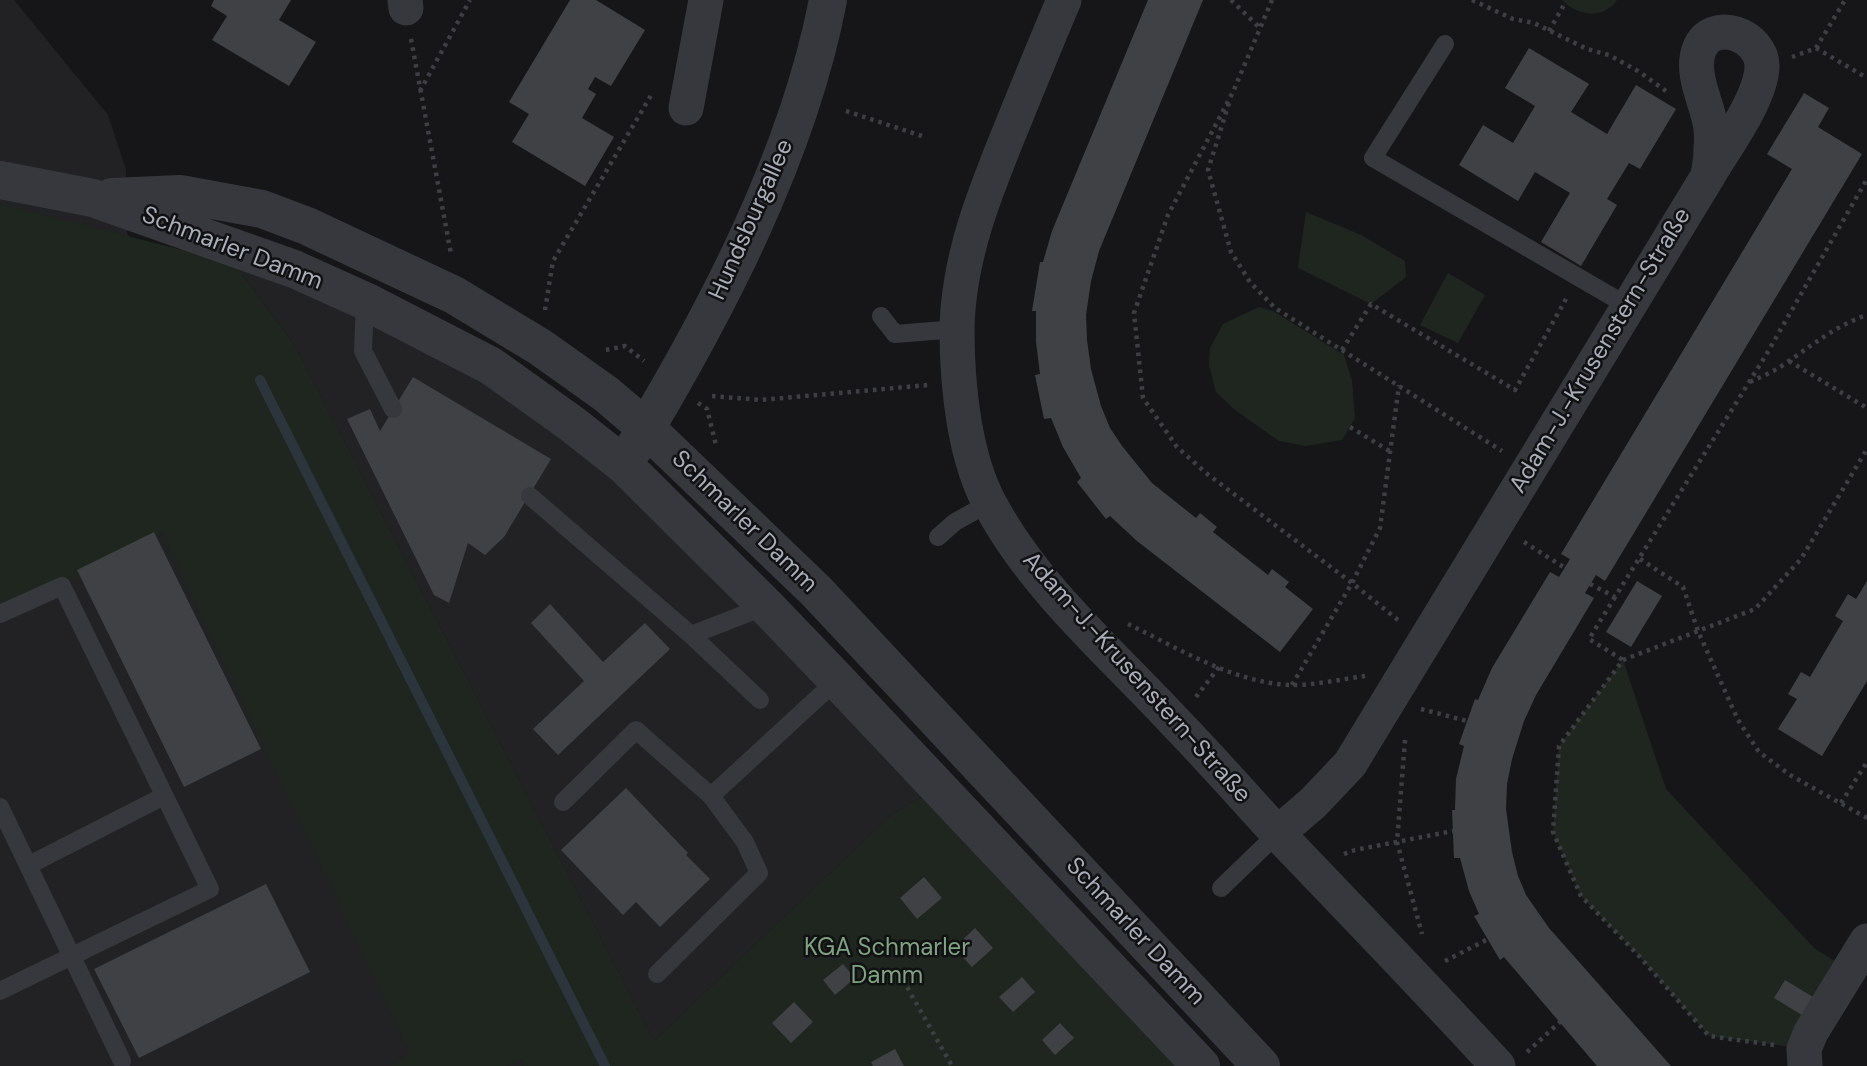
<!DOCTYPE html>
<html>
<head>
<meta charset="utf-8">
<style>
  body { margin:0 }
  canvas { display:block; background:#161618 }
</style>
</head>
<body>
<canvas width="1867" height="1066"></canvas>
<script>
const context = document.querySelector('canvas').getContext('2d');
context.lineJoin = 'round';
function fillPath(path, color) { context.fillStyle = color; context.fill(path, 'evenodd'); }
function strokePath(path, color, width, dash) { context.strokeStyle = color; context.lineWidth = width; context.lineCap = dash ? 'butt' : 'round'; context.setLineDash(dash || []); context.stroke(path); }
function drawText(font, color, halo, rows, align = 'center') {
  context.font = font + ' "DM Sans",sans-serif'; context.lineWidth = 5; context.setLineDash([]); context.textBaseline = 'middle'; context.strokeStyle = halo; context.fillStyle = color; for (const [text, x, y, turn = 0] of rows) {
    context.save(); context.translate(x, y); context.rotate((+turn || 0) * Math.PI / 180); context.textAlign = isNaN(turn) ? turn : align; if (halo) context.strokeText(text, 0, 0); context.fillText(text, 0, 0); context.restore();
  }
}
fillPath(new Path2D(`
  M0,0H14L108,115L126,170L127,233L216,386L524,1066H0Z
  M234,263L436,352L521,406L612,475L925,795L892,814L654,1041L295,346Z`), '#222225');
fillPath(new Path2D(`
  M1562,0H1617C1603,20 1578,16 1562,0Z
  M0,204L234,263L295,346L654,1041L892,814L925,795L1179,1066H524L521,1059L507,1066H390L410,1053L162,532L62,586L0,614Z
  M1306,212L1361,235L1405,261L1406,277L1371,304L1298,268Z
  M1448,273L1485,295L1458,343L1420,325Z
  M1259,307L1273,311L1344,355L1352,381L1355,418L1342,440L1306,446L1279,441L1235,410L1216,392L1209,365L1210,348L1223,324Z
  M1623,660L1666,789L1815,949L1841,965L1793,1047L1709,1036L1640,957L1581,896L1553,832L1559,746Z`), '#1e261f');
strokePath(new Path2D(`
  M260,380L605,1066`), '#2c353c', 10);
fillPath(new Path2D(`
  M214,0H291L279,20L316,42L289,86L212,40L227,16L211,6Z
  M570,0H596L645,30L611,86L595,77L588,89L596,94L582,118L614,137L585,186L512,142L529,114L509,102Z
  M1148,0H1203L1099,251L1091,281L1086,315L1087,340L1091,369L1101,406L1110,428L1122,446L1152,483L1196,518L1200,513L1217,527L1213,532L1268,575L1272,569L1289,582L1285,587L1313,609L1280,652L1137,541L1110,516L1106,519L1077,482L1081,478L1063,447L1051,418L1044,419L1035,375L1040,374L1036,342V311H1032L1040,262H1043L1052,231Z
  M1529,48L1589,84L1571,112L1607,134L1636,85L1676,109L1640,169L1629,163L1607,199L1617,205L1581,266L1541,242L1570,193L1535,172L1518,201L1459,165L1483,125L1513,143L1535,106L1505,88Z
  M1804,93L1829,108L1818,127L1862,154L1605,581L1596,575L1585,593L1594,598L1536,695L1524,721L1512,759L1507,784L1506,809L1512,852L1518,876L1526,895L1549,928L1671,1066H1597L1504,957L1500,960L1474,916L1479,914L1469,891L1460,858H1454L1452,810H1455L1456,779L1464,746L1459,744L1475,699L1478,700L1492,668L1550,572L1559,577L1570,559L1561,554L1792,169L1767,154Z
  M413,377L551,459L504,537L485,555L468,543L449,603L434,595L347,419L370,409L380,431Z
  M154,532L261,749L184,787L77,570Z
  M1637,581L1662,596L1631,647L1606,632Z
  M1867,581V681L1822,756L1778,729L1797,699L1788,694L1801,672L1810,677L1843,621L1835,616L1848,594L1856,599Z
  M550,604L603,662L645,623L670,649L558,755L533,729L584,681L531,623Z
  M626,788L688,853L686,855L710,879L660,927L636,902L623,915L561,850Z
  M924,877L942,898L917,919L900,898Z
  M266,884L310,972L139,1058L94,969Z
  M975,928L993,948L972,967L954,948Z
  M843,964L855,978L835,995L823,980Z
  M1022,977L1035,992L1013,1012L999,997Z
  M1785,980L1813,997L1802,1015L1774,998Z
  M794,1002L813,1022L791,1043L772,1023Z
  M1060,1023L1074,1038L1055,1055L1042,1040Z
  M895,1049L904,1066H873L871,1062Z`), '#404145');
strokePath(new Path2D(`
  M1231,0L1259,27
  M1272,0L1233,92L1168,215L1134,313L1143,398L1177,447L1206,473L1352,583L1292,685
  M1472,0L1513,19L1534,23L1587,49L1609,55L1638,71L1666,91
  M1549,31L1565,3
  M411,39L451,254
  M1816,48L1867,78
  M1792,57L1816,48L1845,0
  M420,91L470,0
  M1229,103L1208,170L1231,252L1250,282L1275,308L1502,451
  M846,111L922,136
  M545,310L553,261L653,92
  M606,350L625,346L644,361
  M1342,350L1371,304L1515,390L1566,299
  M1789,361L1867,408
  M1750,382C1760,377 1771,373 1780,367C1809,348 1834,326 1867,315
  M712,396L761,400L928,385
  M698,403L707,409L716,445
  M1350,427L1391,452
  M1524,542L1565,568
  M1640,559L1683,587L1698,631L1738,720L1759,752L1790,775L1867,818
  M1590,584L1615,597L1766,355L1867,179
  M1615,597L1589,639L1623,660
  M1398,620L1352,583L1380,528L1399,385
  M1128,624C1178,648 1232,682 1289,685C1311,686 1342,679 1365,676
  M1196,697L1219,667
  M1421,709L1467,721
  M1405,740L1397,842L1422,934
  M1841,803L1867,762
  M1344,854L1355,850L1453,831
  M1445,961L1488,939
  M903,980L952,1066
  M1774,1045L1709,1036L1640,957L1581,896L1553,832L1559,746L1623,660L1755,609L1801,559L1867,449
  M1527,1052L1560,1022`), '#3d3f44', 4.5, [3.5, 5]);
strokePath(new Path2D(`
  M1445,44L1373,158L1628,306
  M365,301L363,351L393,409
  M881,316L895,334L957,329
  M530,496L691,635L766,606
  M938,537L955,522L989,503
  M0,614L62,586L210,889L0,991
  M691,635L760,700
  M563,802L636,730L711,796
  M0,807L122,1061
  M29,865L164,796
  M1221,888L1278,833
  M657,974L759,873L745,842L711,796L837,680`), '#37383d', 18);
strokePath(new Path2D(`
  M405,0L406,8
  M1064,0C1046,42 1029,84 1012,126C985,192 958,258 957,330C957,384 964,458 991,506C1035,588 1112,654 1175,722C1211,759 1245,798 1280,836C1353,912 1426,988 1498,1066
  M686,108L706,0
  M1278,833L1313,803L1350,764L1708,176C1724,148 1761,99 1762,67C1763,35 1711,16 1699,50C1690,75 1708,104 1711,128C1712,144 1711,161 1708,176
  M1805,1066L1804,1049L1811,1032L1867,941`), '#37383d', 35);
strokePath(new Path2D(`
  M0,180L93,198L294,269L365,301L491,366L572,424L624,465L766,606L837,680L1201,1066
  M112,197L180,194L262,209L307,226L454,295L540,347L606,394L646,428L816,591L1261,1066
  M634,448C716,312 798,156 828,0`), '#37383d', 38);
drawText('24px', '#a8adb8', '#111113', [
  ["Hundsburgallee",752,220,-66],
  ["Schmarler Damm",232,249,21],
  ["Adam-J.-Krusenstern-Straße",1601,351,-59],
  ["Schmarler Damm",744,522,44],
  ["Adam-J.-Krusenstern-Straße",1136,678,48],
  ["Schmarler Damm",1135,932,47]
]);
drawText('24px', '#7fa381', '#111113', [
  ["KGA Schmarler",887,949],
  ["Damm",887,977]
]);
</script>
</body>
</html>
